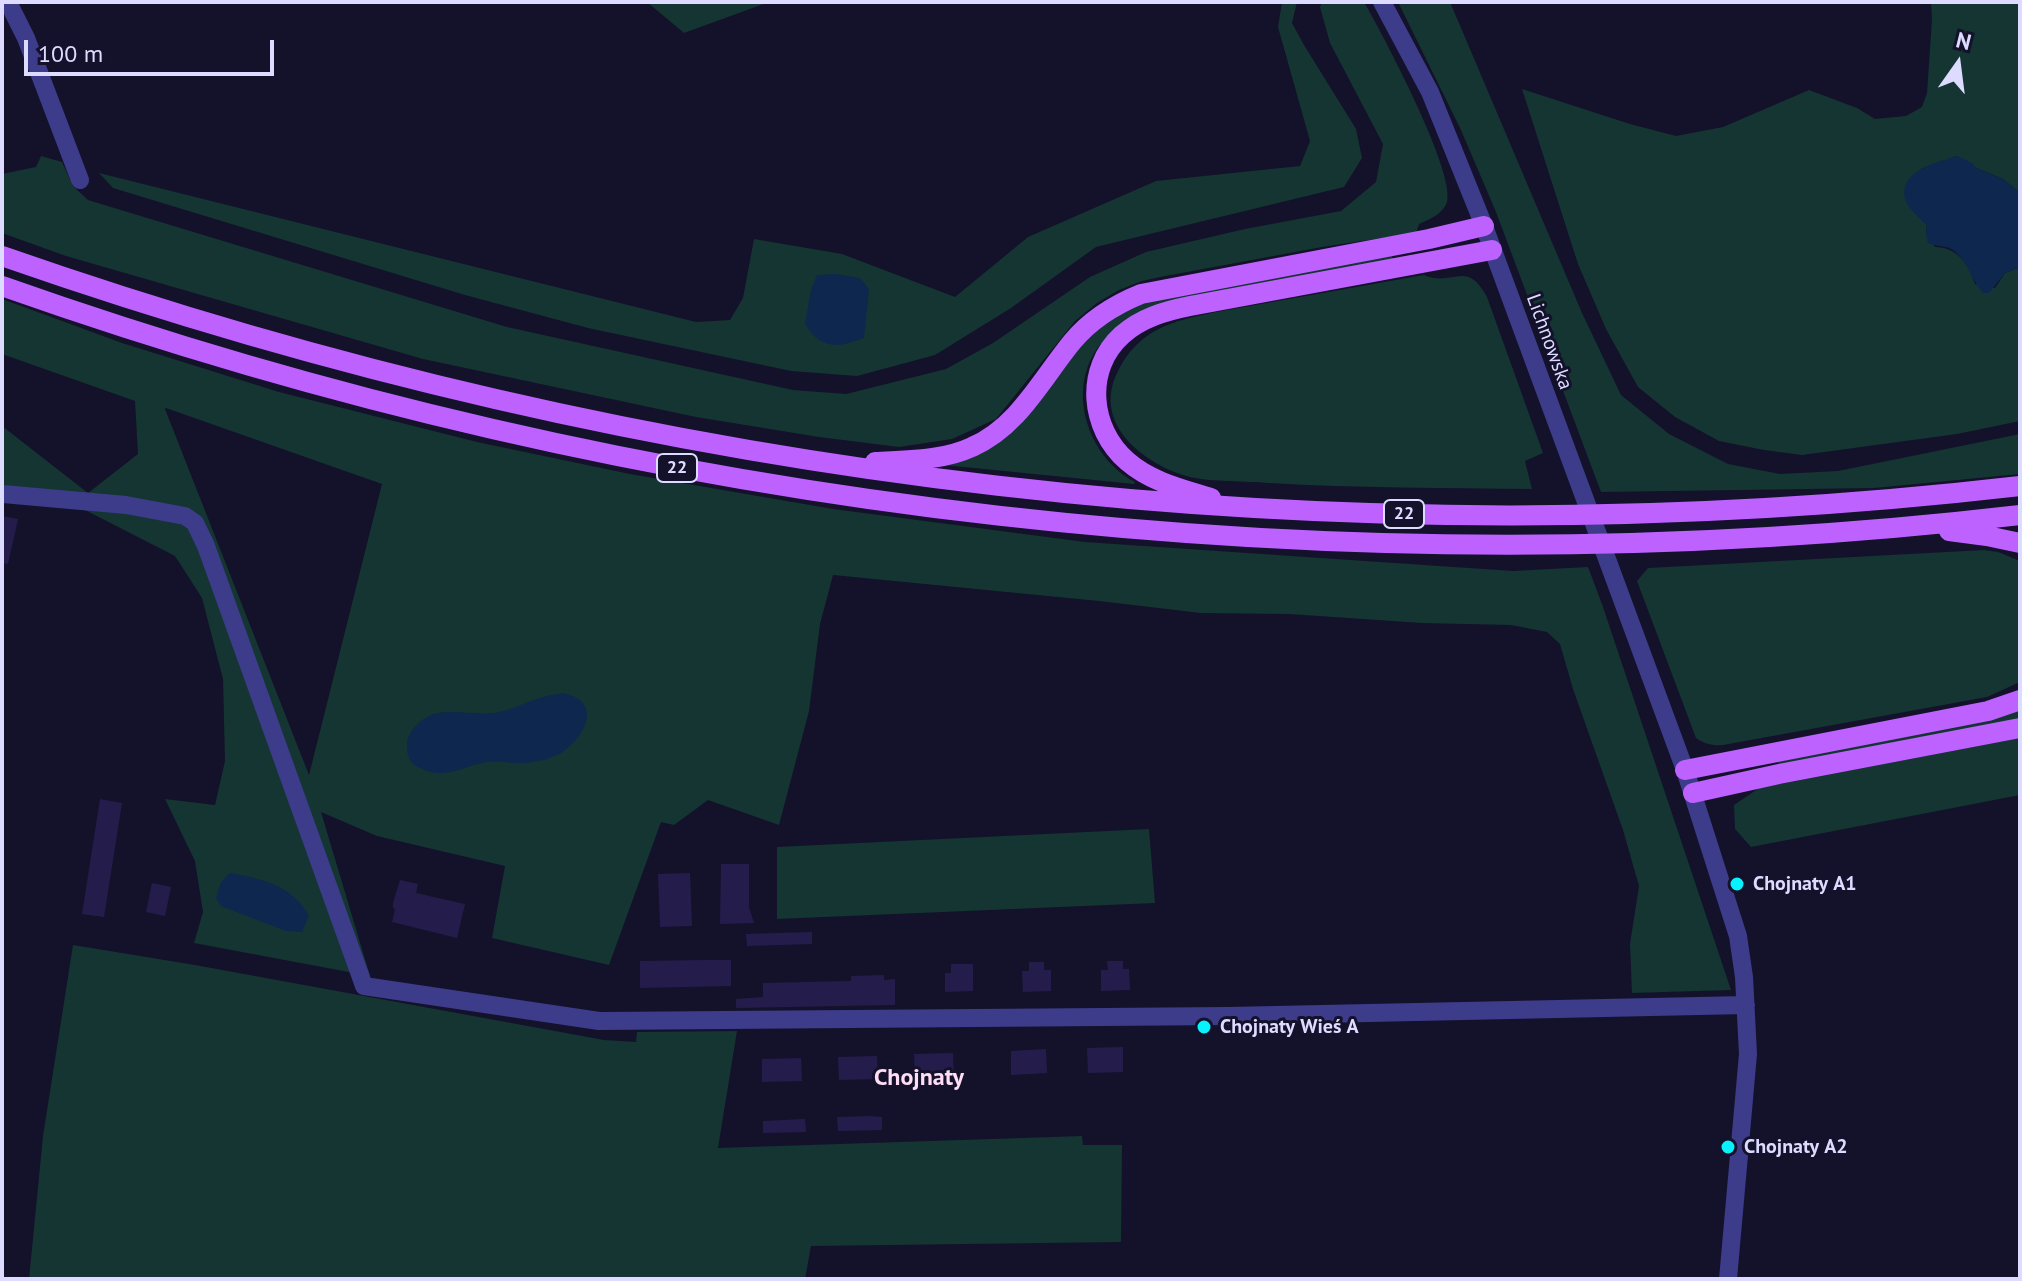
<!DOCTYPE html>
<html>
<head>
<meta charset="utf-8">
<style>
  body { margin:0 }
  #map { position:relative; width:2022px; height:1281px; overflow:hidden; background:#14112b; font-family:"PT Sans",sans-serif }
  canvas { display:block }
  .frame { position:absolute; inset:0; border:4px solid #dddbff; pointer-events:none }
  .north { position:absolute; left:1918px; top:24px; width:80px; height:80px; -webkit-text-stroke:6px #14112b; paint-order:stroke; rotate:14deg; font-size:22px; font-weight:700; line-height:32px; text-align:center; color:#dddbff }
  .north::after { content:''; display:block; margin:auto; width:28px; height:36px; background:#dddbff; clip-path:polygon(50% 0,100% 100%,50% 72%,0 100%) }
  .scale { position:absolute; left:24px; top:40px; width:250px; height:36px; box-sizing:border-box; border:4px solid #dddbff; border-top:0; padding-left:10px; font-size:24px; line-height:28px; white-space:nowrap; color:#dddbff; -webkit-text-stroke:6px #14112b; paint-order:stroke }
</style>
</head>
<body>
<div id="map">
<canvas width="2022" height="1281"></canvas>
<div class="frame"></div>
<div class="north">N</div>
<div class="scale">100 m</div>
</div>
<script>
const context = document.querySelector('canvas').getContext('2d');
context.lineJoin = 'round';
function fillPath(path, color) { context.fillStyle = color; context.fill(path, 'evenodd'); }
function strokePath(path, color, width, dash) { context.strokeStyle = color; context.lineWidth = width; context.lineCap = dash ? 'butt' : 'round'; context.setLineDash(dash || []); context.stroke(path); }
function drawText(font, color, halo, rows, align = 'center') {
  context.font = font + ' "PT Sans",sans-serif'; context.lineWidth = 6; context.setLineDash([]); context.textBaseline = 'middle'; context.strokeStyle = halo; context.fillStyle = color; for (const [text, x, y, turn = 0] of rows) {
    context.save(); context.translate(x, y); context.rotate((+turn || 0) * Math.PI / 180); context.textAlign = isNaN(turn) ? turn : align; if (halo) context.strokeText(text, 0, 0); context.fillText(text, 0, 0); context.restore();
  }
}
fillPath(new Path2D(`
  M647,2H769L684,33Z
  M1282,2H1297L1292,23L1304,45L1356,129L1362,158L1344,187L1096,247L1011,308L935,355L857,376L791,371L588,328L465,295L113,188L99,173L696,322L730,320L743,298L754,239L842,254L955,297L1028,237L1156,181L1300,166L1310,141L1278,27Z
  M1322,2H1364C1382,33 1456,172 1447,202C1443,214 1430,219 1419,224L1416,233L1322,247L1160,277L1142,281L1119,290L1097,303L1075,321L996,419L952,439L899,447L819,437L696,417L423,359L66,256L2,233V174L36,167L41,156L62,162L73,186L88,200L507,327L793,390L846,394L946,369L993,343L1090,277L1146,252L1245,229L1341,211L1376,182L1383,144L1330,43L1320,7Z
  M1398,2H1450L1582,313L1621,395L1669,434L1728,464L1780,474L1838,471L2020,434V474L1874,488L1601,492L1496,212L1461,130Z
  M1931,2H2020V193L2003,179L1976,168L1957,156L1921,169L1914,212L1927,225L1926,234L1935,247C1957,247 1969,264 1975,284L1995,288L2005,273L2020,267V421L1957,434L1802,455L1764,450L1719,441L1675,417L1638,387L1606,329L1578,264L1522,89L1630,124L1676,136L1723,127L1809,90L1857,108L1875,119L1906,116L1922,107L1927,93L1932,20Z
  M1392,255L1393,261L1116,329C1109,336 1100,343 1095,352C1067,397 1091,459 1135,482L1134,484L944,465L962,460L1079,345L1110,318L1153,299Z
  M1424,275C1452,288 1466,258 1487,297L1543,453L1525,461L1532,489C1444,488 1357,488 1269,483C1247,481 1210,482 1190,477C1145,465 1092,425 1117,373C1138,329 1172,321 1216,312Z
  M2,299L122,343L279,392L477,442L630,474L833,509L1085,542L1513,571L1588,567L1602,604L1731,990L1632,993L1630,944L1639,886L1623,830L1573,689L1560,644L1547,632L1511,625L1422,623L1289,614L1201,613L1099,601L833,575L820,624L809,711L779,825L708,800L674,825L661,822L609,965L492,938L505,866L377,836L321,812L370,976L194,943L203,912L195,861L165,799L215,805L225,761L223,679L202,598L175,556L87,511L61,500L2,485V426L88,493L138,454L135,401L2,354ZM166,408L382,484L309,775L165,409Z
  M1984,550L1998,552L2020,561V682L1987,697L1723,745C1712,746 1705,744 1696,738L1637,581L1648,568Z
  M2020,708V720L1778,765V762Z
  M2020,738V795L1751,847L1735,829L1734,805L1759,788Z
  M1149,829L1155,903L777,919V847Z
  M73,945L195,965L604,1040L636,1042L637,1032L737,1031L718,1148L1082,1136L1083,1145H1122L1121,1242L811,1246L805,1279H29L43,1136Z`), '#143532');
fillPath(new Path2D(`
  M1957,156L1972,163L1976,168L2003,179L2020,193V267L2005,273L1989,293H1983C1971,280 1968,261 1953,250C1946,245 1936,247 1928,243L1926,234L1927,225C1920,218 1909,210 1906,201C1896,172 1937,162 1957,156Z
  M836,274L860,278L869,289L864,338C838,348 821,350 805,324L811,290L817,275Z
  M563,693C602,701 587,734 564,751C555,758 535,763 523,763C511,764 499,760 487,762C462,766 448,780 422,769C411,765 407,758 407,746C407,730 423,716 438,713C458,710 479,716 499,712C511,710 522,704 534,700C543,696 553,695 563,693Z
  M230,873C263,879 292,885 309,916L302,932L286,931L221,906L216,898L221,882Z`), '#0d274e');
fillPath(new Path2D(`
  M2,516L18,519L8,564L2,563Z
  M100,799L122,803L104,917L82,914Z
  M721,864H749V907L754,923L720,924Z
  M690,873L692,926L660,927L658,874Z
  M400,880L418,884L416,893L465,904L457,938L392,922L395,909L393,908V903Z
  M152,883L171,887L165,916L146,912Z
  M812,932V944L747,946L746,934Z
  M707,960H731V986L640,988V961Z
  M1107,961H1123V969H1129L1130,990L1101,991V970H1108Z
  M1029,962H1044V970H1051V991L1023,992L1022,971H1029Z
  M951,964H973V991L945,992V973H951Z
  M884,975V980L895,979V1005L736,1008V999L763,997V983L851,981V976Z
  M1123,1047V1072L1088,1073L1087,1048Z
  M1046,1049L1047,1073L1011,1075V1051Z
  M953,1053L954,1076L915,1078L914,1054Z
  M877,1056L878,1079L839,1080L838,1057Z
  M801,1058L802,1081L762,1082V1059Z
  M870,1116L882,1117V1130L838,1131L837,1117Z
  M805,1119L806,1132L763,1133V1121Z`), '#241d4c');
strokePath(new Path2D(`
  M8,2L26,38L80,180
  M1382,2L1430,92L1484,226L1685,770L1738,936L1744,977L1748,1054L1728,1279
  M3,494L126,505L185,516L195,523L206,546L364,986L599,1021L1228,1016L1746,1005`), '#3c3c8a', 18);
strokePath(new Path2D(`
  M2,256C651,483 1336,565 2020,486
  M2,286C646,514 1342,594 2020,515
  M875,462C907,460 942,461 972,447C1018,427 1041,380 1072,342C1091,319 1114,305 1141,294L1429,239L1484,226
  M1211,498C1182,489 1151,482 1127,461C1090,429 1084,369 1122,335C1141,318 1165,311 1190,306L1492,250
  M1949,531L1987,536L2020,543
  M1685,770L1988,711L2020,700
  M1693,793L1779,774L2020,728`), '#bd62ff', 20);
for (const [x, y, r, color] of [
  [1737,884,8,"#07f1ff"],
  [1204,1027,8,"#07f1ff"],
  [1728,1147,8,"#07f1ff"]
]) { const dot = new Path2D(); dot.arc(x, y, r, 0, 2 * Math.PI); context.fillStyle = color; context.fill(dot); strokePath(dot, '#14112b', 3); }
for (const [x, y, w] of [
  [677,468,40],
  [1404,514,40]
]) { const box = new Path2D(); box.roundRect(x - w / 2, y - 14, w, 28, 6); context.fillStyle = '#14112b'; context.fill(box); strokePath(box, '#dddbff', 2); }
drawText('bold 18px', '#dddbff', null, [
  ["22",677,468],
  ["22",1404,514]
]);
drawText('20px', '#dddbff', '#14112b', [
  ["Lichnowska",1549,342,70]
]);
drawText('bold 20px', '#dddbff', '#14112b', [
  ["Chojnaty A1",1753,884],
  ["Chojnaty Wieś A",1220,1027],
  ["Chojnaty A2",1744,1147]
], 'left');
drawText('bold 24px', '#ffddf4', '#14112b', [
  ["Chojnaty",919,1078]
]);
</script>
</body>
</html>
